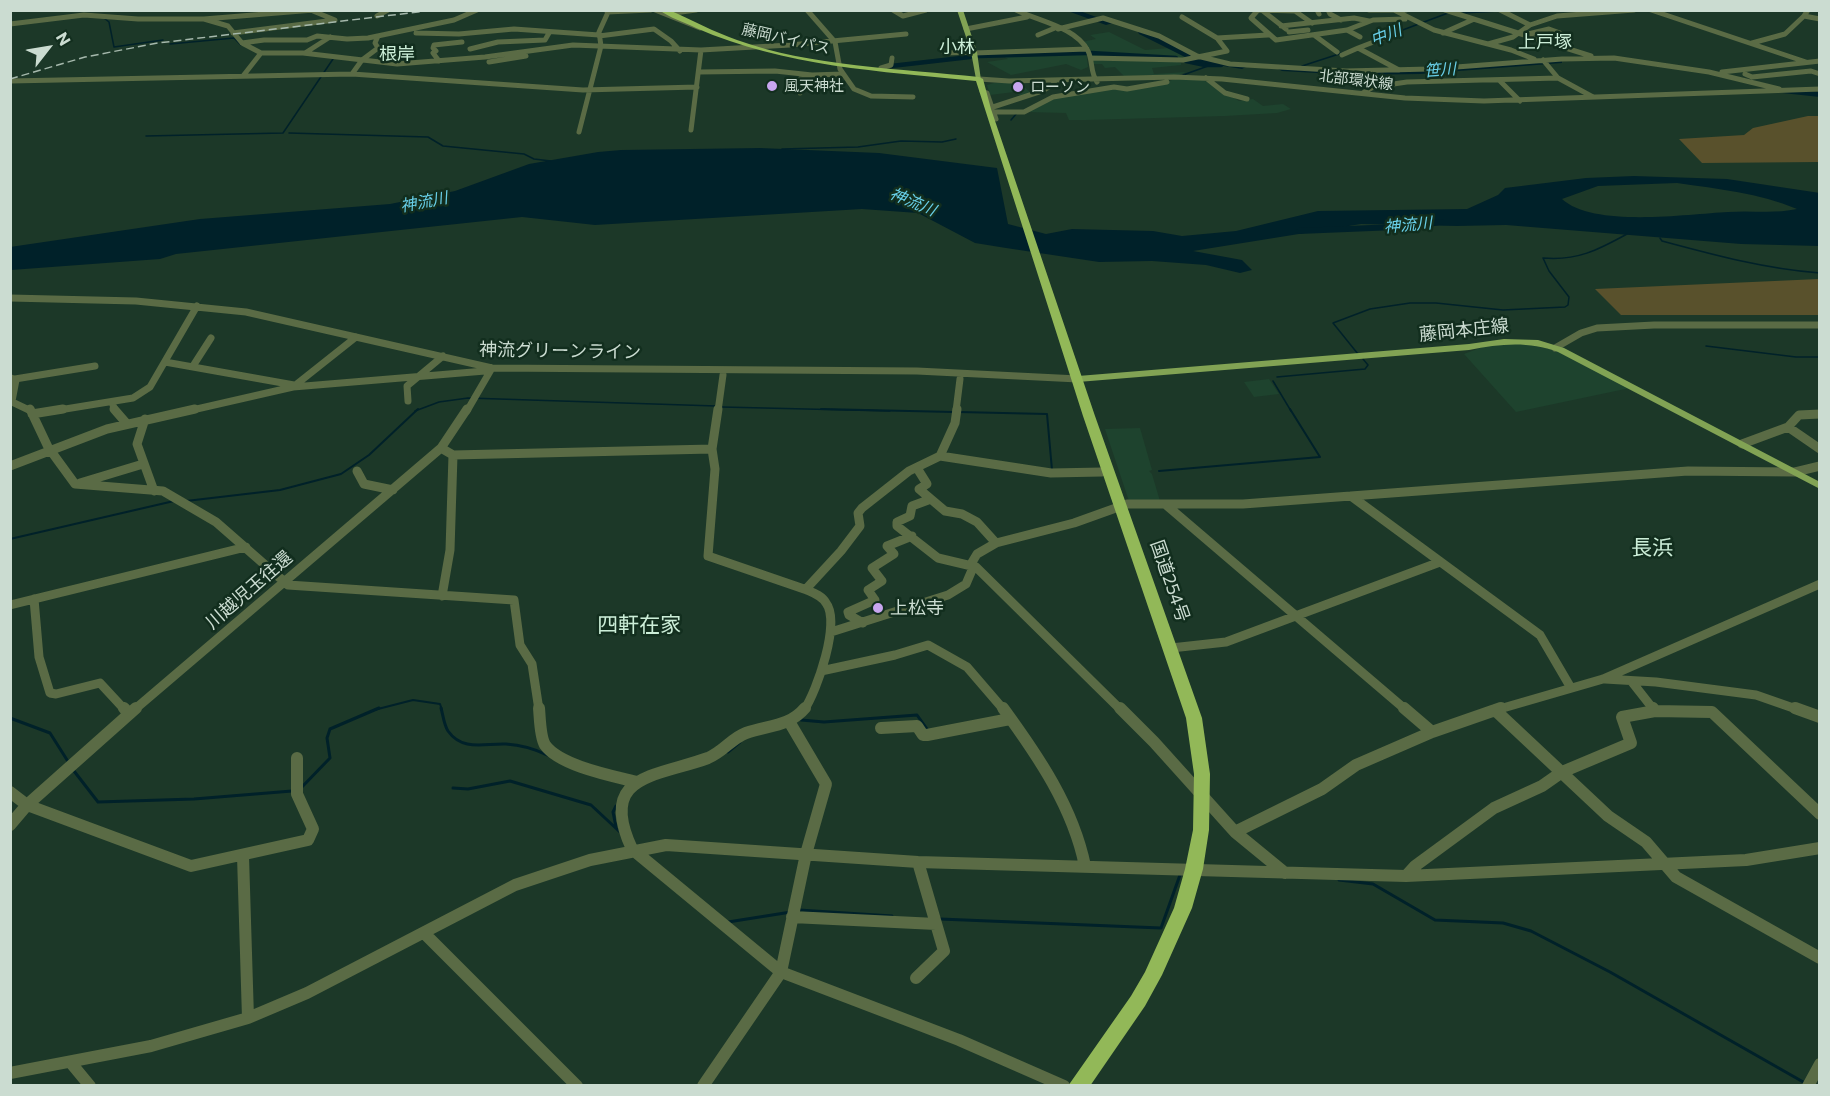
<!DOCTYPE html>
<html>
<head>
<meta charset="utf-8">
<style>
  body { margin:0 }
  #map { position:relative; width:1830px; height:1096px; overflow:hidden; background:#1c3828; font-family:Commissioner,sans-serif }
  canvas { display:block }
  .frame { position:absolute; inset:0; border:12px solid #cbdcd1; pointer-events:none }
  .north { position:absolute; left:18px; top:18px; width:60px; height:60px; -webkit-text-stroke:4px #122e1e; paint-order:stroke; rotate:59deg; font-size:16px; font-weight:700; line-height:24px; text-align:center; color:#cbdcd1 }
  .north::after { content:''; display:block; margin:auto; width:21px; height:27px; background:#cbdcd1; clip-path:polygon(50% 0,100% 100%,50% 72%,0 100%) }
</style>
</head>
<body>
<div id="map">
<canvas width="1830" height="1096"></canvas>
<div class="frame"></div>
<div class="north">N</div>
</div>
<script>
const context = document.querySelector('canvas').getContext('2d');
context.lineJoin = 'round';
function fillPath(path, color) { context.fillStyle = color; context.fill(path, 'evenodd'); }
function strokePath(path, color, width, dash) { context.strokeStyle = color; context.lineWidth = width; context.lineCap = dash ? 'butt' : 'round'; context.setLineDash(dash || []); context.stroke(path); }
function drawText(font, color, halo, rows, align = 'center') {
  context.font = font + ' Commissioner,"Noto Sans JP",sans-serif'; context.lineWidth = 5; context.setLineDash([]); context.textBaseline = 'middle'; context.strokeStyle = halo; context.fillStyle = color; for (const [text, x, y, turn = 0] of rows) {
    context.save(); context.translate(x, y); context.rotate((+turn || 0) * Math.PI / 180); context.textAlign = isNaN(turn) ? turn : align; if (halo) context.strokeText(text, 0, 0); context.fillText(text, 0, 0); context.restore();
  }
}
fillPath(new Path2D(`
  M1109,32L1145,50L1169,48L1186,58L1092,56L1082,42L1096,39L1090,35Z
  M1034,51H1086L1088,67L1081,70L1066,64L1011,75L987,62L1008,59L1001,55H1033Z
  M1093,59L1174,61L1181,63V65L1152,68L1154,74L1186,72L1179,75L1124,76L1115,67L1105,68L1102,64H1092Z
  M1175,79L1204,80L1239,101L1253,99L1263,106L1283,104L1291,109L1277,113L1225,116L1086,120H1069L1066,113L1027,112L1047,100L1113,87L1155,86Z
  M994,83H1020L1032,94L1022,97L1014,92L990,95L987,85Z
  M1523,343L1555,350L1630,388L1516,412L1464,354L1485,346Z
  M1269,379L1279,394L1254,397L1244,382Z
  M1140,428L1152,470L1149,471L1152,474L1160,501H1129L1105,429Z`), '#1e432e');
fillPath(new Path2D(`
  M1808,116H1819V162L1702,163L1679,139L1744,135L1753,128Z
  M1819,279V315H1621L1595,289Z`), '#59512c');
fillPath(new Path2D(`
  M760,148L879,153L997,168L1008,224L1046,234L1072,229L1153,231L1182,236L1236,231L1318,211L1467,209L1498,195L1505,188L1586,178L1634,176L1727,179L1820,193L1819,246L1741,244L1506,225L1457,226L1361,224L1193,251L1242,260L1252,270L1240,273L1206,265L1152,261L1099,262L1006,248L975,243L918,213L862,209L595,225L522,217L176,254L160,259L11,270L10,247L200,219L390,204L455,191L529,164L598,152L621,150ZM1677,183C1718,189 1759,193 1797,209C1774,214 1751,210 1728,212C1688,214 1593,228 1562,199L1598,186Z`), '#002129');
strokePath(new Path2D(`
  M1463,13L1499,11
  M104,18L109,22L114,47L163,40
  M1384,37L1448,13
  M170,44L234,38L241,45
  M1302,66L1342,53
  M1183,75L1208,66L1223,65
  M1011,120L1017,113
  M289,133L428,137L443,146L524,154L534,159L551,161
  M146,136L283,133L333,59
  M782,149L858,147L901,141L942,142L956,139
  M1660,238L1662,241C1714,255 1766,269 1820,273
  M1706,346L1796,357H1820
  M1358,354L1333,323L1370,309L1410,303H1436L1503,310L1565,307L1568,305L1569,297L1549,271L1543,258C1577,261 1598,250 1627,234
  M1277,377L1365,369L1368,365L1363,359
  M1273,381L1291,411
  M722,407L890,411
  M415,411L439,402L468,398L716,406`), '#002129', 1.5);
strokePath(new Path2D(`
  M821,409L953,412
  M959,412L1047,414L1052,470
  M1159,471L1320,457L1290,409
  M186,501L280,490L341,474L369,455L418,409
  M10,539L174,501
  M374,710L413,700L440,704L442,710`), '#002129', 2);
strokePath(new Path2D(`
  M441,708C443,715 444,725 448,731C463,752 485,743 506,744C521,745 533,748 547,755
  M10,718L50,733L69,763
  M801,720L824,722L917,715L927,729
  M728,752L740,742
  M74,771L98,802L194,799L292,791
  M453,788L468,789L510,781L591,805L620,832
  M300,789L330,758L327,738L330,729L379,708
  M616,806L613,812L616,827
  M1339,880L1373,884L1435,920L1503,923L1531,931L1610,972L1805,1083
  M799,910L892,916
  M940,919L1161,928L1180,875
  M728,922L791,912`), '#002129', 3);
strokePath(new Path2D(`
  M1091,53L1176,58
  M979,56L1086,53
  M1186,61L1205,65H1221
  M891,66L970,57`), '#002129', 4.5);
fillPath(new Path2D(`
  M1065,10H1077L1113,23L1106,25Z
  M1142,30L1198,57L1246,67L1242,69L1193,61L1139,34L1138,32Z
  M1559,59H1562V63L1420,74L1351,75L1282,71L1278,69L1282,67C1375,73 1467,68 1559,59Z
  M1770,88L1820,92V97L1773,92L1769,90Z
  M1441,219L1444,220V224L1420,229L1299,234L1294,231L1299,228L1420,223Z`), '#002129');
strokePath(new Path2D(`
  M655,10L700,28
  M807,10L835,42L840,69L854,89L871,96L913,97
  M893,10L903,16L926,10
  M1016,10C1038,21 1076,27 1088,51C1093,61 1090,72 1097,82
  M1258,10L1251,18L1276,40L1347,30L1373,20L1405,19
  M1259,10L1295,11L1312,23
  M1317,10L1319,14
  M1328,10L1330,14L1341,20
  M1369,10H1406
  M1394,10L1434,30L1511,50L1534,59
  M1445,10L1591,56
  M1500,10L1530,25
  M1651,10L1806,62
  M1808,10L1804,16L1820,19
  M1263,11L1286,29
  M607,12L650,10
  M674,13L696,10
  M377,16L388,10
  M204,19L228,26L242,43L261,53H303L397,64L485,57L573,45L701,50L790,45L906,34
  M10,24L84,15L138,19H204L314,10
  M1281,26L1354,18L1369,21
  M966,29L1027,17
  M1058,29L1103,18L1159,36L1197,56L1230,64L1346,71L1430,69L1562,59L1614,58L1709,72L1779,89
  M1347,30L1360,37
  M1289,32L1308,30
  M233,33L335,20L313,11
  M416,33L459,34L514,29L599,35
  M1443,33L1472,20
  M1528,34L1549,29L1560,33
  M1038,35L1055,28
  M1314,35L1337,52
  M599,36L654,29L671,41L680,51
  M1217,38L1268,35
  M1384,38L1358,48L1399,70
  M242,43L264,40H307L317,36L347,39L368,38L454,20L477,10
  M1752,43L1785,34L1804,16
  M1488,44L1513,37L1530,25L1557,16L1634,10
  M470,49L498,42L545,40L549,33
  M305,53L330,37
  M944,53L974,52
  M974,53L1087,49
  M1342,55L1358,48
  M1091,58L1183,60L1227,51L1217,38L1182,17
  M1543,60L1558,78L1593,97
  M439,61L433,53L436,51L433,48L434,45L462,42
  M489,62L526,56
  M881,68L891,65L892,58
  M699,72L775,71L812,75L843,74
  M1722,72L1820,61
  M352,74L362,60L378,48L375,43L378,36
  M1745,74L1752,77L1811,71L1820,74
  M243,76L261,53
  M1206,78L1225,93L1247,99
  M979,79L1009,81L1174,77L1222,79L1405,98L1484,101L1820,89
  M10,81L352,74L583,90L697,87
  M1500,81L1520,101
  M982,91L987,93L996,119
  M800,93V79L810,77
  M1363,93L1373,87L1407,82L1558,78
  M993,107L1042,91L1054,84L1055,80
  M994,112H1024L1053,97L1114,87L1127,89L1167,82
  M691,130L701,50
  M579,132L601,46L599,32L609,10`), '#5a6b45', 5);
strokePath(new Path2D(`
  M10,298L136,301L246,312L492,368L917,371L1078,379
  M1555,348L1581,333L1597,328L1654,325H1820
  M165,362L294,385
  M193,366L211,338
  M11,378L16,380L12,401
  M15,379L95,366
  M293,387L356,337
  M10,401L31,411
  M408,401L407,386L443,356
  M112,402L115,411
  M53,411L133,398L150,387L197,306
  M188,411L293,387L485,371
  M467,411L492,368
  M718,411L723,375
  M956,411L960,379`), '#5a6b45', 7);
strokePath(new Path2D(`
  M30,409L48,447L75,484L163,491L216,522L288,585L514,600L520,645L532,664L539,710
  M114,409L127,424
  M718,409L712,449L715,469L708,556L807,590C814,593 822,596 826,603C841,622 817,691 804,710
  M32,414L63,409
  M145,419L137,444L154,491
  M1788,427L1820,449
  M1742,444L1788,427L1799,415L1820,414
  M441,448L453,455L712,449
  M940,456L955,423L957,409
  M10,466L107,429L195,409
  M917,468L927,484L919,489L945,511L962,514L977,522L996,543
  M357,471L364,484L393,490
  M80,483L143,464
  M1351,496L1540,635L1571,688
  M931,499L912,506L910,516L897,522V526L938,558L976,567L1121,710
  M1165,504L1406,710
  M806,589L841,551L860,526L858,513L862,508L909,471L940,456L1051,473L1102,472
  M442,596L450,550L453,455
  M34,599L39,657L50,693L56,694L100,683L125,710
  M10,605L246,547
  M863,623L849,615L848,612L875,600L868,590L882,581L872,568L894,554L887,546L912,536
  M831,632L948,595L966,584L972,570L971,564L977,554L996,543L1074,523L1127,504H1243L1688,471L1795,472L1820,466
  M1171,648L1226,642L1440,562
  M821,671L895,655L928,645L967,667L1004,710
  M1605,679L1656,682L1756,695L1799,710
  M1632,682L1654,710
  M134,710L441,448L467,409
  M1496,710L1603,679L1820,584`), '#5a6b45', 9);
strokePath(new Path2D(`
  M124,708L129,714
  M539,708C540,719 540,737 545,745C560,766 613,776 637,782
  M805,708C789,727 768,725 746,733C732,738 723,752 708,758C656,777 597,774 632,849L781,972L959,1040L1064,1086
  M1003,708C1038,756 1073,807 1085,866
  M1120,708L1154,742L1235,832L1285,873
  M1404,708L1432,732
  M1653,708L1655,711
  M1795,708L1820,717
  M1495,710L1608,816L1646,842L1676,877L1820,958
  M881,728L917,726L923,735H927L1010,719
  M10,792L27,805L191,866L308,840L313,829L297,794V758
  M10,825L27,805L136,708
  M1235,832L1322,789L1356,765L1432,732L1501,708
  M243,856L248,1018
  M1406,876L1415,866L1494,808L1542,786L1562,772L1631,743L1622,717L1655,711L1712,712L1820,814
  M792,917L936,924
  M425,934L577,1086
  M916,978L944,951L918,862
  M71,1063L90,1086
  M10,1073L151,1046L248,1018L307,993L515,885L590,860L666,845L918,862L1406,876L1746,860L1820,848
  M703,1086L781,972L806,854L826,784L790,723
  M1808,1086L1820,1064`), '#5a6b45', 12);
fillPath(new Path2D(`
  M957,10H963L977,52L981,80L976,79L971,52Z
  M1504,339L1538,340L1564,348L1820,482V489L1558,352C1528,341 1500,344 1469,350L1078,382L1074,379L1078,376L1469,344Z`), '#82a354');
fillPath(new Path2D(`
  M659,10H669C692,20 714,32 737,40C808,66 903,69 979,77L983,79L991,109L1095,416L1202,718L1210,774L1209,830L1203,869L1192,908L1162,975L1145,1006L1090,1086H1068L1131,996L1145,972L1174,908L1185,869L1193,830L1194,774L1186,718L1083,416L976,81C879,71 786,67 696,28C684,22 670,18 659,10Z`), '#92b858');
strokePath(new Path2D(`
  M10,79L85,57L158,43L435,10`), '#a5b8ac', 1.5, [8, 4]);
for (const [x, y, r, color] of [
  [772,86,6,"#c8a6ef"],
  [1018,87,6,"#c8a6ef"],
  [878,608,6,"#c8a6ef"]
]) { const dot = new Path2D(); dot.arc(x, y, r, 0, 2 * Math.PI); context.fillStyle = color; context.fill(dot); strokePath(dot, '#122e1e', 2); }
drawText('15px', '#cbdcd1', '#122e1e', [
  ["藤岡バイパス",786,39,13],
  ["北部環状線",1356,80,7]
]);
drawText('15px', '#cbdcd1', '#122e1e', [
  ["風天神社",784,86],
  ["ローソン",1030,87]
], 'left');
drawText('italic 16px', '#68cfe8', '#122e1e', [
  ["中川",1386,35,-21],
  ["笹川",1440,70,-4],
  ["神流川",424,202,-11],
  ["神流川",913,202,23],
  ["神流川",1408,225,-5]
]);
drawText('18px', '#cceed8', '#122e1e', [
  ["上戸塚",1545,42],
  ["小林",957,47],
  ["根岸",397,54]
]);
drawText('18px', '#cbdcd1', '#122e1e', [
  ["藤岡本庄線",1464,330,-6],
  ["神流グリーンライン",560,351,1],
  ["国道254号",1170,581,71],
  ["川越児玉往還",249,590,-41]
]);
drawText('18px', '#cbdcd1', '#122e1e', [
  ["上松寺",890,608]
], 'left');
drawText('21px', '#cceed8', '#122e1e', [
  ["長浜",1652,548],
  ["四軒在家",639,625]
]);
</script>
</body>
</html>
